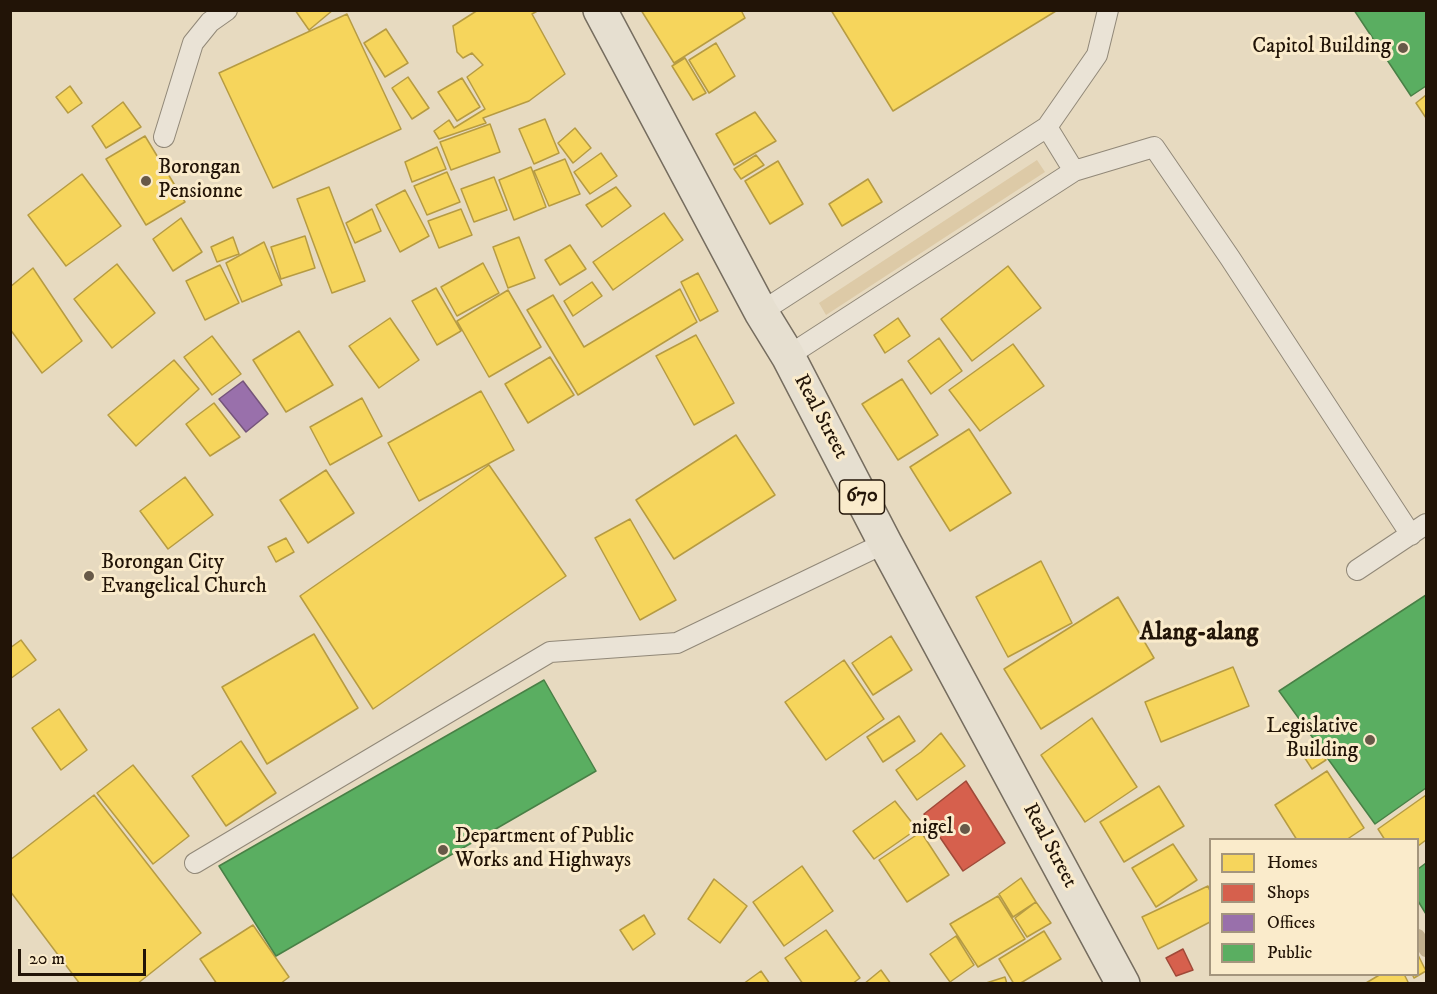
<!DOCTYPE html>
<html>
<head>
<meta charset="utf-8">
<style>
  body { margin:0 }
  #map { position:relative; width:1437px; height:994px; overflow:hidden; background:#e7dac0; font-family:"IM FELL DW Pica",serif }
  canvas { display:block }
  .frame { position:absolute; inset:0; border:12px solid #221407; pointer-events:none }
  .legend { position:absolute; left:1209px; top:838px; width:210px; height:138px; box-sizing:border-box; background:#faebcb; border:2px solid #a4957d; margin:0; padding:8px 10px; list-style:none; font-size:18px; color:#221407 }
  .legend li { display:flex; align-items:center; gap:12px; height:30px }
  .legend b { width:30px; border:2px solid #a4957d }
  .scale { position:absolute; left:18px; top:949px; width:128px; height:27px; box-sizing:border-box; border:3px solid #221407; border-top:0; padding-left:8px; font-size:18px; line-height:21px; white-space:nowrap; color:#221407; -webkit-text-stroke:4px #faebcb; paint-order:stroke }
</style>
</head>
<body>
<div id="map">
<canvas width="1437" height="994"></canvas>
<div class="frame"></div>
<ul class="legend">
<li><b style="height:16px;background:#f6d55c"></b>Homes</li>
<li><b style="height:16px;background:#d6604d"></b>Shops</li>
<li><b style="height:16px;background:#9970ab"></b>Offices</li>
<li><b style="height:16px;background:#5aae61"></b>Public</li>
</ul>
<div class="scale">20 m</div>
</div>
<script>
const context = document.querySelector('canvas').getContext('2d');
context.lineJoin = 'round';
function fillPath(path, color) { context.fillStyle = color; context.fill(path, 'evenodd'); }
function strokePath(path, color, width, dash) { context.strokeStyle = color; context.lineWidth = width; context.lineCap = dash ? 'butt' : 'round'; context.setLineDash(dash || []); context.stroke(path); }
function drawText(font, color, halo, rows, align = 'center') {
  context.font = font + ' "IM FELL DW Pica",serif'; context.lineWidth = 6; context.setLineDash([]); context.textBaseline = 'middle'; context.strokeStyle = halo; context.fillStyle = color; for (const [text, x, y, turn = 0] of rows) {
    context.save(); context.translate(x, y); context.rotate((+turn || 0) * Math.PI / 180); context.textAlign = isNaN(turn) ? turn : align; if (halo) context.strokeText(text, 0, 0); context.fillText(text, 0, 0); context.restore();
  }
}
fillPath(new Path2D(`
  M1037,160L1045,172L826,315L819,303Z`), '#ddcaa7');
const homes = new Path2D(`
  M295,10H333L309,30Z
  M478,10H539L532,14L565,74L529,101L483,118L486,123L439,139L434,131L449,120L454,128L485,109L467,77L483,65L472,53L463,58L457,52L453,26Z
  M641,10H741L745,18L674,63Z
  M831,10H1056V11L893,111Z
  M347,14L401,129L273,188L219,73Z
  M386,29L408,63L385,77L364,43Z
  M716,43L735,76L709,93L689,60Z
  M685,58L706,93L693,100L672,66Z
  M408,77L429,108L412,119L392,88Z
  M462,78L480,107L457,121L438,92Z
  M70,86L82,103L68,113L56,97Z
  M1426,95V118L1416,103Z
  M123,102L141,127L106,148L92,126Z
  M755,112L776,141L734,165L716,134Z
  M545,119L559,153L534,164L519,129Z
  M490,124L500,152L451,170L440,142Z
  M575,128L591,148L573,163L558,143Z
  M145,136L185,202L146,225L106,159Z
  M437,147L446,169L412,182L405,162Z
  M601,153L617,176L590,194L574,172Z
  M756,155L764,165L741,179L734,169Z
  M565,159L580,194L549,206L534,171Z
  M778,161L803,204L770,224L745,181Z
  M531,167L546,207L514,220L499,180Z
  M447,172L460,202L427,215L414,186Z
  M82,174L121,226L66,266L28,215Z
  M494,177L507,210L474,222L461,189Z
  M868,179L882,202L842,226L829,204Z
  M329,187L365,281L332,293L297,199Z
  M616,187L631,206L602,227L586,205Z
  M405,190L429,236L400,252L376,205Z
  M372,209L381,231L355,243L346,223Z
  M461,209L472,235L439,248L428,221Z
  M664,213L683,240L613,290L593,262Z
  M181,218L202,252L173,271L153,239Z
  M305,236L315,268L281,279L271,247Z
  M233,237L239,254L217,262L211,247Z
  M519,237L535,278L508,288L493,247Z
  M264,242L282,285L242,302L226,263Z
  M570,245L586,269L560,285L545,260Z
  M483,263L499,293L457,316L441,287Z
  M117,264L155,313L112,348L74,299Z
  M220,265L239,303L205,320L186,281Z
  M1008,266L1041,308L972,361L941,319Z
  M33,268L82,341L42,373L10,329V287Z
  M698,273L718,311L700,321L681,282Z
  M592,282L602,296L573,316L564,301Z
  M436,288L461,331L437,345L412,301Z
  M680,289L697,322L578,395L527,310L553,295L584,347Z
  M508,290L541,347L489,377L457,321Z
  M390,318L419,360L379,388L349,346Z
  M898,318L910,336L885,353L874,335Z
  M299,331L333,385L286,412L253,360Z
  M696,335L734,403L694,425L656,356Z
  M212,336L241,374L212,395L184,357Z
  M939,338L962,371L931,394L908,361Z
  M1013,344L1044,386L980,431L949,390Z
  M550,357L574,395L528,423L505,384Z
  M174,360L199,389L136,446L108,415Z
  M902,379L938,435L898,460L862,404Z
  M481,391L514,450L419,501L388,443Z
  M362,398L382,436L330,465L310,427Z
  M214,403L240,437L210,456L186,424Z
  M969,429L1011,493L950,531L910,467Z
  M736,435L775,495L674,559L636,500Z
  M489,465L566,576L373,709L300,596Z
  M326,470L354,513L308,543L280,500Z
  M185,477L213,515L168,549L140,511Z
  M630,519L676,600L640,620L595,538Z
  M286,538L294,552L276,562L268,547Z
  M1041,561L1072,623L1008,657L976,597Z
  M1118,597L1154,658L1041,729L1004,669Z
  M314,634L358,708L267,764L222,687Z
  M891,636L912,670L873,695L852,663Z
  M21,640L36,660L10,679V648Z
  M844,660L884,719L826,760L785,702Z
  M1233,667L1249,706L1161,742L1145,702Z
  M59,709L87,750L61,770L32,728Z
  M899,716L915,741L883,762L867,737Z
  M1092,718L1137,787L1085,822L1041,755Z
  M941,733L965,766L917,800L896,770L921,752Z
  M241,741L276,793L226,826L192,776Z
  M1315,744L1326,760L1312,769L1301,752Z
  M133,765L189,836L153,864L97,793Z
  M1327,771L1364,828L1346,840H1297L1275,805Z
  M1159,786L1184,826L1124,862L1100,822Z
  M94,795L201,933L137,984H80L10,891V860Z
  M1426,795V840L1418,846V840H1385L1378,829Z
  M895,801L917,829L874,859L853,831Z
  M921,832L949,875L907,902L879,860Z
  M1173,844L1197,880L1156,907L1132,868Z
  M802,866L833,911L784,946L753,902Z
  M1021,878L1036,902L1013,917L999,894Z
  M714,879L747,906L720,943L688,919Z
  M1208,886L1210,891V922L1158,949L1142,917Z
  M998,896L1025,939L978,967L950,924Z
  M1036,902L1051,923L1027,937L1015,918Z
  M644,915L655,934L633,950L620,930Z
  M253,925L289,977L280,984H217L200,959Z
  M826,930L860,978L852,984H803L785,958Z
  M1044,931L1061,959L1019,984H1014L999,959Z
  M956,936L974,965L950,982L930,954Z
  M1418,955L1426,971L1414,978L1412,974H1418Z
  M881,970L891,984H864Z
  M761,971L770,984H743Z
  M1381,974H1404L1409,984L1366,983Z
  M1005,977L1007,984H983Z`);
fillPath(homes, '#f6d55c');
strokePath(homes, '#b69b42', 1.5);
const shops = new Path2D(`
  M966,781L1005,843L963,871L924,814Z
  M1183,949L1193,970L1176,976L1166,958Z`);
fillPath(shops, '#d6604d');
strokePath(shops, '#a04938', 1.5);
const offices = new Path2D(`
  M243,381L268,414L246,432L219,399Z`);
fillPath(offices, '#9970ab');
strokePath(offices, '#75547a', 1.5);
const public = new Path2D(`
  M1354,10H1426V86L1411,96Z
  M1426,595V788L1375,824L1279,691Z
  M544,680L596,771L276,956L219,866Z
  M1426,863V914L1418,901V869Z`);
fillPath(public, '#5aae61');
strokePath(public, '#498046', 1.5);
strokePath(new Path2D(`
  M1418,936L1426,950`), '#c0ae8c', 14);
const lane = new Path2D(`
  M1047,127L1074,171
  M164,137L193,43L210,22L227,10
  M761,312L1047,127L1097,55L1108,10
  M788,356L1074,171L1154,147L1230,258L1411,535
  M1357,570L1426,524
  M195,863L550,652L677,643L885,543`);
const primary = new Path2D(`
  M600,10L761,312L788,356L885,543L1123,984`);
strokePath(lane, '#918878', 22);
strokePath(primary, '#766d5f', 36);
strokePath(lane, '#eae3d6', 20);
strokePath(primary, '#e6dfd0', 33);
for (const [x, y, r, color] of [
  [1403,48,6,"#675948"],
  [146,181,6,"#675948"],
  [89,576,6,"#675948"],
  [1370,740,6,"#675948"],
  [965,829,6,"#675948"],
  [443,850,6,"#675948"]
]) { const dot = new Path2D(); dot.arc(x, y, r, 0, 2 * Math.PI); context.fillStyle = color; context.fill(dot); strokePath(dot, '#faebcb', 2); }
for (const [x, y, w] of [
  [862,497,45]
]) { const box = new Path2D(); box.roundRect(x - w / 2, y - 17, w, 34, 4.5); context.fillStyle = '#faebcb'; context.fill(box); strokePath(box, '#221407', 1.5); }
drawText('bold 20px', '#221407', null, [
  ["670",862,497]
]);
drawText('21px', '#221407', '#faebcb', [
  ["Capitol Building",1391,48],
  ["Borongan",158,169,"left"],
  ["Pensionne",158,193,"left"],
  ["Borongan City",101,564,"left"],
  ["Evangelical Church",101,588,"left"],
  ["Legislative",1358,728],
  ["Building",1358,752],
  ["nigel",953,829],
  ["Department of Public",455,838,"left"],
  ["Works and Highways",455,862,"left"]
], 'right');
drawText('21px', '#221407', '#faebcb', [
  ["Real Street",820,417,62],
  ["Real Street",1049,846,62]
]);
drawText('bold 24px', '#221407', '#faebcb', [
  ["Alang-alang",1199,634]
]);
</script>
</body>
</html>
